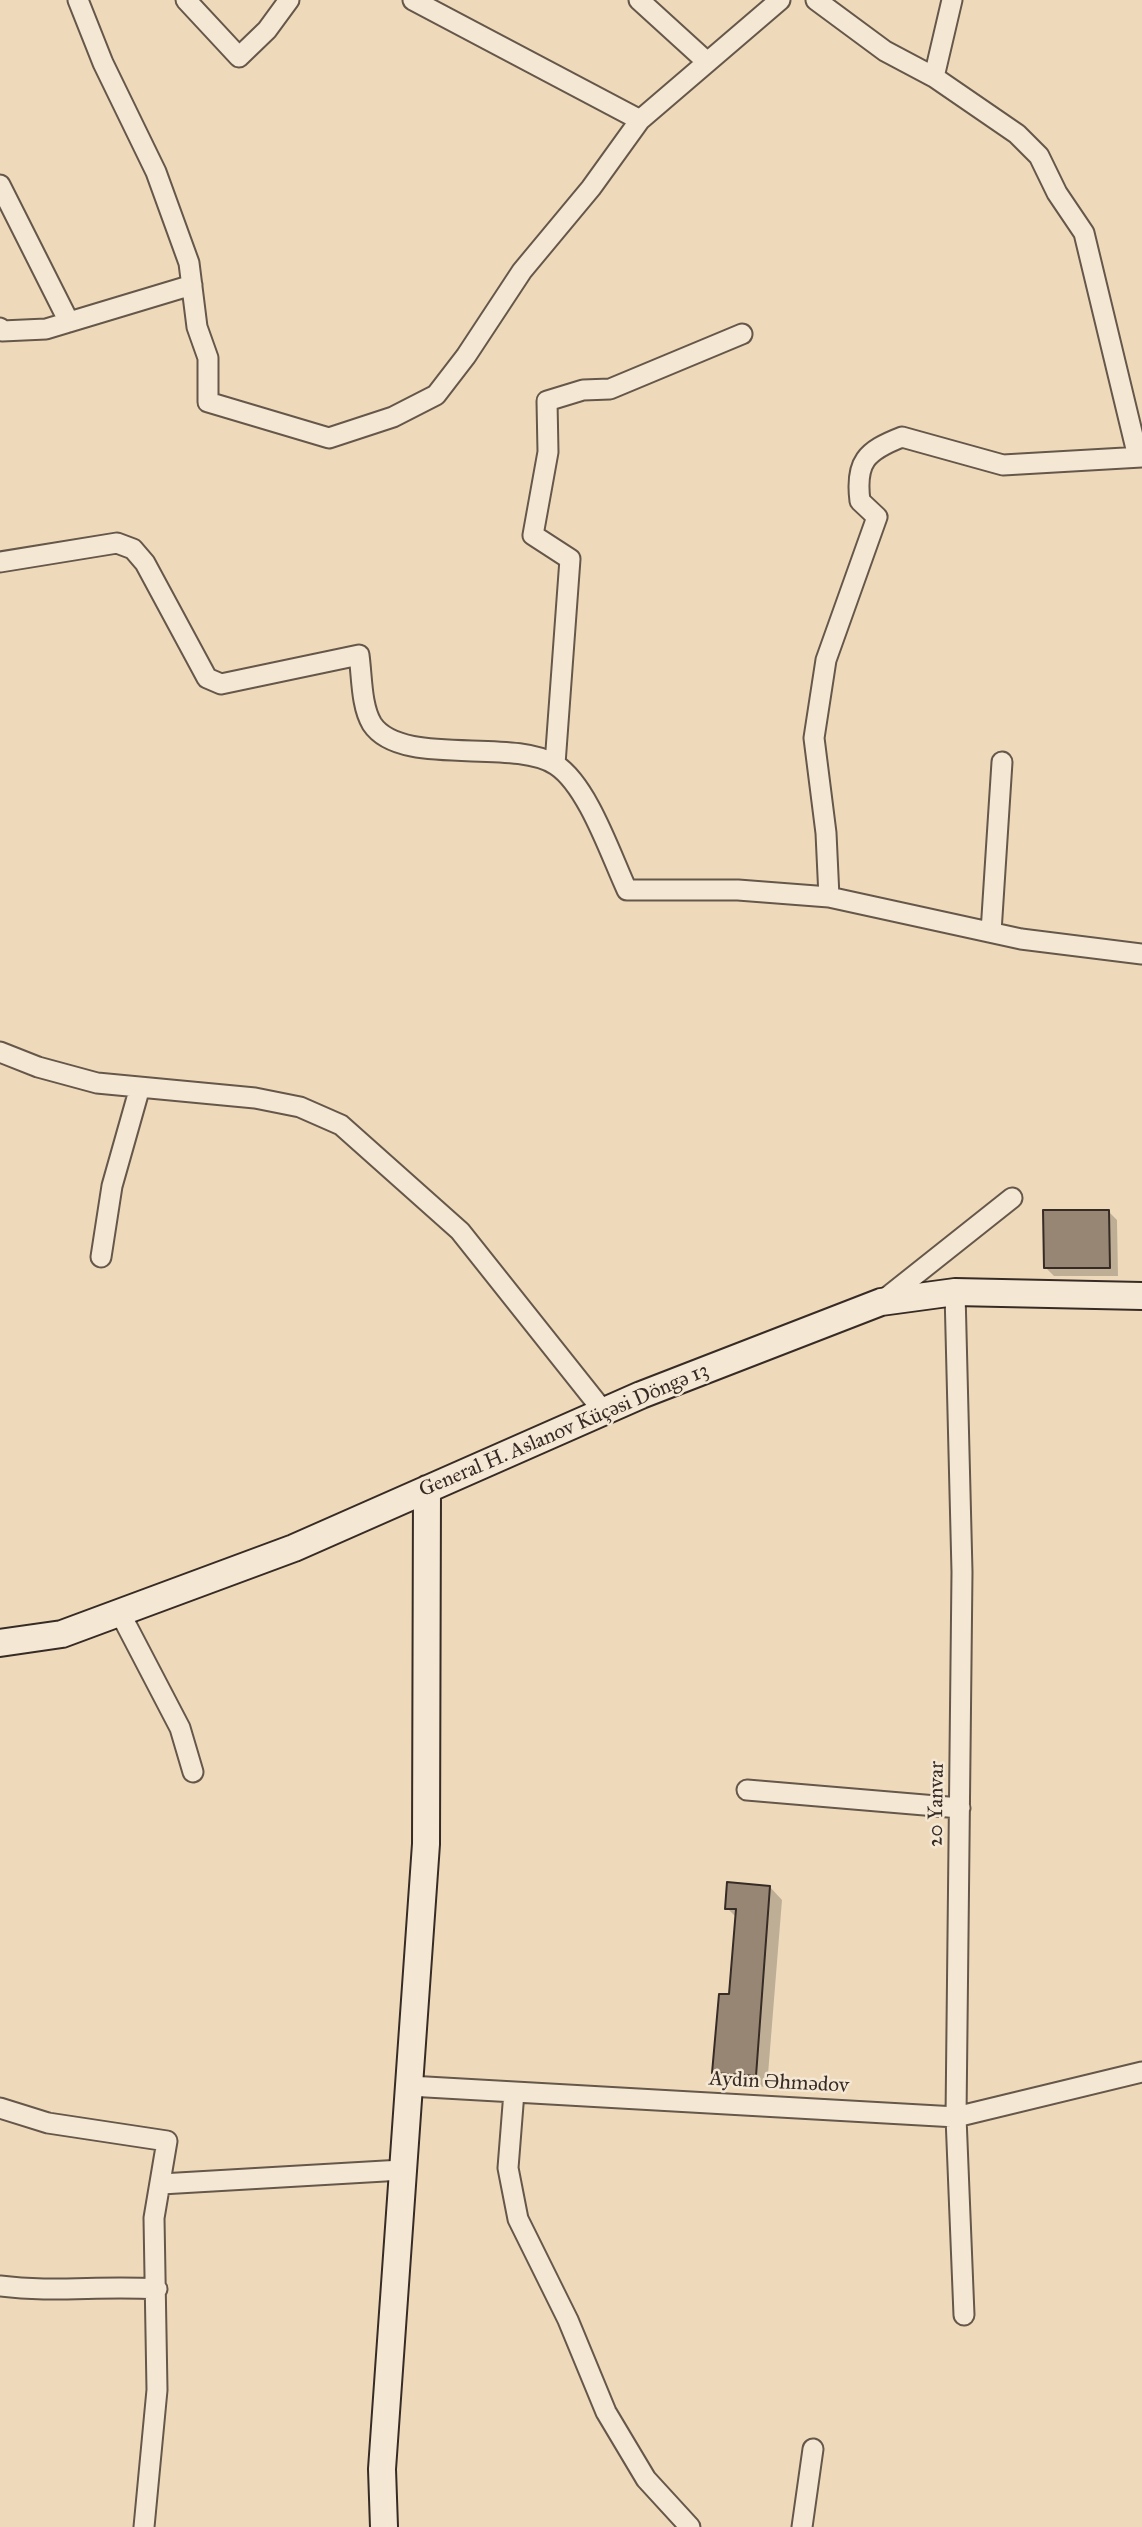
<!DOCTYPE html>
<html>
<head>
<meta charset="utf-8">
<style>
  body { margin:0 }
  canvas { display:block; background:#eedabb }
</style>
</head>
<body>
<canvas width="1142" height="2527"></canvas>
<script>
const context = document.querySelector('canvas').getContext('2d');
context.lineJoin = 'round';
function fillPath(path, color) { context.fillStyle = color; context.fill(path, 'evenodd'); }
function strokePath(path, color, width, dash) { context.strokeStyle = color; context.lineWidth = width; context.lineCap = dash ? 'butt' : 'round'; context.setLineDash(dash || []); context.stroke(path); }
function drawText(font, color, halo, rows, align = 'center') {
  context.font = font + ' "IM FELL Great Primer",serif'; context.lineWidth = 5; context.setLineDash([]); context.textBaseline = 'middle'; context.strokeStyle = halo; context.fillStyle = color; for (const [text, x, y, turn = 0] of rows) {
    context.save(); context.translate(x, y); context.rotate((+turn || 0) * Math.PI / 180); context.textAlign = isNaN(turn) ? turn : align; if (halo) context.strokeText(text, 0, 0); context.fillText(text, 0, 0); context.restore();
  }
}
fillPath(new Path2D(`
  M1108,1211L1117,1220L1118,1276H1054L1045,1267Z
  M770,1887L782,1900L767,2087L726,2084L714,2072L731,1996L737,1918L727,1908Z`), '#0003');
const building = new Path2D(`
  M1043,1210H1109L1110,1268H1044Z
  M727,1882L770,1886L756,2076L712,2073L719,1994H729L736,1909H725Z`);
fillPath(building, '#968673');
strokePath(building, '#372b25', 2);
const street = new Path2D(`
  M78,0L103,63L156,172L189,263L197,327L208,358V402L329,438L393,417L436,395L466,356L522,271L591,188L640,120L780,0
  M186,0L239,57L267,30L289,0
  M413,0L640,120
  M639,0L706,61
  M816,0L885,51L934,77L1017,134L1039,156L1057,193L1084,233L1138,457
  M934,77L952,0
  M0,185L69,322
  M0,328L2,331L46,329L192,285
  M0,562L117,543L133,549L145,563L207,678L221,684L359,655C362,676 361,706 372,724C401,768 513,737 556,765C588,786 611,856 627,890H738L829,897L1021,939L1142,954
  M555,764L570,559L533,535L548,452L547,401L583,390L610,389L742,334
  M829,897L826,833L814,738L826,660L877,517L860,501C855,462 866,451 902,437L1003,465L1142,457
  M991,932L1002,762
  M0,1052L38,1067L97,1083L255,1098L300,1107L341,1125L460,1231L604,1412
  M101,1257L112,1186L140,1087
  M955,1292L962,1572L956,2117L964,2315
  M881,1302L1012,1198
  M120,1613L180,1728L193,1772
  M747,1790L960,1808
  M409,2086L956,2117L1142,2072
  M514,2092L508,2168L518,2219L568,2320L606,2412L646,2479L690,2527
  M0,2108L48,2123L167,2141L154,2218L157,2390L144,2527
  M161,2184L402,2170
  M0,2286C53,2293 104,2285 157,2289
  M802,2527L813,2449`);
const secondary = new Path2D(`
  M0,1643L62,1634L294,1548L641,1395L881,1302L955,1292L1142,1296
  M384,2527L382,2469L426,1844L427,1489`);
strokePath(street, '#65574a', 23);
strokePath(secondary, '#372b25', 30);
strokePath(street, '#f4e7d3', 19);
strokePath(secondary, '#f4e7d3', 26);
drawText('21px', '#372b25', '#f4e7d3', [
  ["General H. Aslanov Küçəsi Döngə 13",564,1431,-23],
  ["20 Yanvar",937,1804,-89],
  ["Aydın Əhmədov",779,2083,3]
]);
</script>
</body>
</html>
